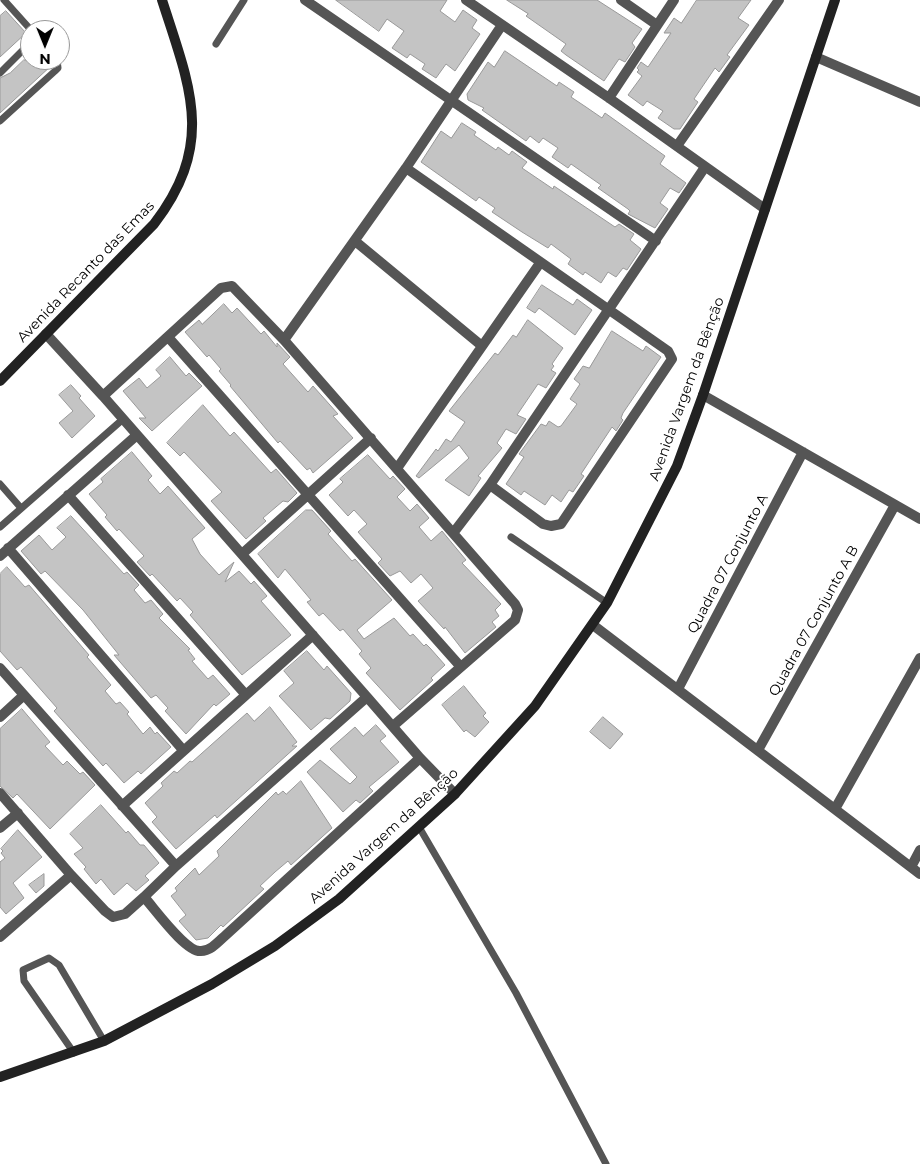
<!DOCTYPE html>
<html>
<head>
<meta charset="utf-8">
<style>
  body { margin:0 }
  #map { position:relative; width:920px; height:1164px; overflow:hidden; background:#fff; font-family:Montserrat,sans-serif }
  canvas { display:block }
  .north { position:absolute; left:20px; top:20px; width:50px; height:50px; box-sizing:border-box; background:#fff; border:1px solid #999; border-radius:50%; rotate:180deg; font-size:14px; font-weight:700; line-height:20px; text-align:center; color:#000 }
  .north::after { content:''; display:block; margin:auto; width:18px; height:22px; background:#000; clip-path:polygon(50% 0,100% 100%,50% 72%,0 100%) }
</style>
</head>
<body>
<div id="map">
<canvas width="920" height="1164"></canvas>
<div class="north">N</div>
</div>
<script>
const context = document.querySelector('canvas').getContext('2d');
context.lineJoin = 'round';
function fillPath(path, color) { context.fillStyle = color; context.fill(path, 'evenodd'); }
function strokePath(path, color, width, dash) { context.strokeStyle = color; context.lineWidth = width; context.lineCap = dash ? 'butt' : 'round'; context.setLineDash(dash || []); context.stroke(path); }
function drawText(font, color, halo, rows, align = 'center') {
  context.font = font + ' Montserrat,sans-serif'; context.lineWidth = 4; context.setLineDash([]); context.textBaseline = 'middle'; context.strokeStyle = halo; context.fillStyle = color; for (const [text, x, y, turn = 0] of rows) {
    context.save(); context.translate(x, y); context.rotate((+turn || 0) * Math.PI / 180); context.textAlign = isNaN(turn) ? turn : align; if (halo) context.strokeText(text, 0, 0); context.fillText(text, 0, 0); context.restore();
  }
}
const building = new Path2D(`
  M336,0H447L440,11L455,22L463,10L477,20L472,28L480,34L455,71L446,64L436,78L422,69L425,64L410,54L407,58L392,48L404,31L387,19L379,31Z
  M507,0H597L642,29L632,43L635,47L625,62L619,59L604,81L566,55L561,51L566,44L526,16L528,14Z
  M697,0H751L738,18L749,25L727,55L730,57L719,72L715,68L694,99L698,102L680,129H674L658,118L663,111L647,101L643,106L628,95L642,76L637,72L639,70L637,68L641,62L648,67L671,33H664L674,18L681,23Z
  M6,11L26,33L0,57V16Z
  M505,51L557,86L559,82L574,92L571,97L586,107L602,118L605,113L665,156L660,164L686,183L679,193L670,188L660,203L668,209L655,228L628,214L630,211L628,209L598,188L601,185L571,164L568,168L552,157L558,148L543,138L539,143L530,136L526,141L482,110L484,108L468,100L467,94L488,62L494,67Z
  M24,60H52V65L0,113V78L10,73Z
  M462,123L476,132L474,135L496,150L498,147L509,155L512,151L527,162L522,168L553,189L554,186L615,227L619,224L634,234L630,240L641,249L627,270L623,268L616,277L608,272L601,283L585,272L583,275L568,264L571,259L551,244L548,248L522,232L492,212L495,208L479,197L476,201L421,162L441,131L451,138Z
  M542,285L573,305L577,299L592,310L575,335L539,308L535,313L527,308Z
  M224,304L232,313L237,308L261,334L264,331L277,347V343L290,357L283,364L308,392L313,386L338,414L333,416L353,438L313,473L310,468L307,470L280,441L278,443L230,386L231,385L219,371L221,369L209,355L207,357L185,332L199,320L202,324Z
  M528,320L563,348L552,364L554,366L551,370L556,373L546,388L538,384L517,415L526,419L516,434L506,429L497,443L502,448L478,476L481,478L469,496L445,480L469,458L459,445L419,478L416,476L436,449L438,451L446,439L451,442L465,422L449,411L495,353L498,355L513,335L516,337Z
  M612,331L643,351L646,346L661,357L623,413L621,418L623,420L616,431L612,427L581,474L584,476L573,492L569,490L561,502L552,495L545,505L524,491L521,495L506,484L524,457L519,454L541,424L546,426L549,421L558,427L561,426L577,404L570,399L580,384L574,379L583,366L589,368Z
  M170,357L186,376L189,373L202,386L152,431L139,418H146L123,391L139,378L147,388L161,376L156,370Z
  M71,385L81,396L79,398L95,416L72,438L59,423L73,411L59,395Z
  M203,405L230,436L234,432L271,473L276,469L297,493L288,502L283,501L263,518L266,521L246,539L211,501L222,492L184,452L180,456L167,443Z
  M132,452L152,476L148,480L160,494L168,486L205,528L192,539L200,554L219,575L234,562L225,582L239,571L251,584L254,581L267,596L261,601L291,635L242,675L190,615L193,612L180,598L177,601L152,574L150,576L137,562L144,556L119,529L117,531L105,517L107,515L89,494L103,482L101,479Z
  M368,455L390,479L393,476L405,489L397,497L410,511L417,504L429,518L419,527L431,541L442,531L466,560L462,563L501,604L495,610L499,616L492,622L496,627L465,653L445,627L444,629L418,601L433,588L421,574L411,583L400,571L390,576L378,563L382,559L358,532L367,524L354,510L348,516L329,495L343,482L340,479Z
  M306,510H312L331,531L328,534L352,561L355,559L392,600L357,630L364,639L394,618L410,636L413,634L424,646L426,644L430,648L445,665L431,678L433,680L400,710L366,673L371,668L359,654L362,651L343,629L340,631L323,613L319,616L307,602L311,600L285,569L278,578L258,554Z
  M71,516L124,574L127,572L139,585L134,590L145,603L151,600L163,614L159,618L190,649L188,650L195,659L192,661L208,679L213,675L230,694L216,706L214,704L186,734L165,711L168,708L156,695L151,698L114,655H119L83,610L45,571L41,574L21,551L39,535L52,550L66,537L57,528Z
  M7,567L25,587L29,585L89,655L87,657L111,685L105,691L116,704L120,702L129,712L127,714L143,734L150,727L155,734L157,732L171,747L141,774L138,771L124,783L106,763L103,766L54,711L57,708L21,667L17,670L0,651V574Z
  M307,651L324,670L327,666L351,693L350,701L330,719L325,718L311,730L279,696L294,683L284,671Z
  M464,686L481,707L486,713L483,716L489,722L475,737L466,730L464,732L442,705Z
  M270,707L297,742L292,746H297L217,818L215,815L176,849L152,822L157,817L145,803L163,786L161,783L174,771L177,773L190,761L192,762L247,713L254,721Z
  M22,709L50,742L45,746L63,765L67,761L80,774L83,772L95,785L50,829L17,794L13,798L0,786V729Z
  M603,717L623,734L610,749L590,732Z
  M376,725L386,736L380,741L399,762L369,787L373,791L360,803L356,800L343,812L307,772L320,760L350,784L357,777L330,749L355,727L363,736Z
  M301,781L332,828L291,865L288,861L275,872L260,886L264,889L223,927L221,925L208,938L196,940L179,921L186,915L171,896L177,891L175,888L195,868L199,875L219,856L217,851L276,792L278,795L283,791L286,794Z
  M101,805L126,833L128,831L140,845H144L159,863L145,876L149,880L136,891L127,883L114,895L101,879L96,884L84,869L86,867L74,854L83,848L70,834Z
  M18,830L42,857L13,883L24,898L6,914L0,907V862L5,858L1,853L3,851L1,849Z
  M44,874V886L36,893L29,885Z`);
fillPath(building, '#c4c4c4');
strokePath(building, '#999', 1);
strokePath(new Path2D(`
  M4,0L31,30
  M216,44L244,0
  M0,73L30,43
  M0,121L55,71L58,68L57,60
  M0,484L21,508
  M0,527L122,420
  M511,537L607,603
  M419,827L516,993L606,1164
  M74,1053L24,981L23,970L49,958L59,965L104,1041`), '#555', 7);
strokePath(new Path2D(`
  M305,0L656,241
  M466,0L609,98L765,209
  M621,0L657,25
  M816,57L920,102
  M609,98L674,0
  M677,146L779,0
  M406,168L668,351L672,359L561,524L551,526L543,524L490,485
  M355,241L482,346
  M46,334L103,396L367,697
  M168,337L460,666
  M284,340L406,168L502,25
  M703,395L920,519
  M103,396L221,288L232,286L284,340L515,604L518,610L515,620L393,726
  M398,467L540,263
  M68,495L246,695
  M454,532L490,485L705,167
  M8,548L183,750
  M242,554L371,438
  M0,556L137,435
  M593,625L920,874
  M0,668L24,695L0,717
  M678,689L803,452
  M24,695L176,866
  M758,750L895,505
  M0,793L71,875L105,911L113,917L125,914L144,897L176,866L367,697L420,758L455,794
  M122,806L313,635
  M835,809L920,658
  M0,828L18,813
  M911,867L920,850
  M144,897C155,909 186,953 201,951C211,951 219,941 227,934L420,758
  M0,937L71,875`), '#555', 10);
strokePath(new Path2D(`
  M0,381L154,224C216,143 190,87 162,0
  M0,1077L104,1041L212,984L275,946L339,899L455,794L535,706L607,603L677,466L703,395L835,0`), '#222', 10);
drawText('14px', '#000', '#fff', [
  ["Avenida Recanto das Emas",86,272,-46],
  ["Avenida Vargem da Bênção",687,389,-70],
  ["Quadra 07 Conjunto A",728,564,-62],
  ["Quadra 07 Conjunto A B",814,621,-61],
  ["Avenida Vargem da Bênção",384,836,-42]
]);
</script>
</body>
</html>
